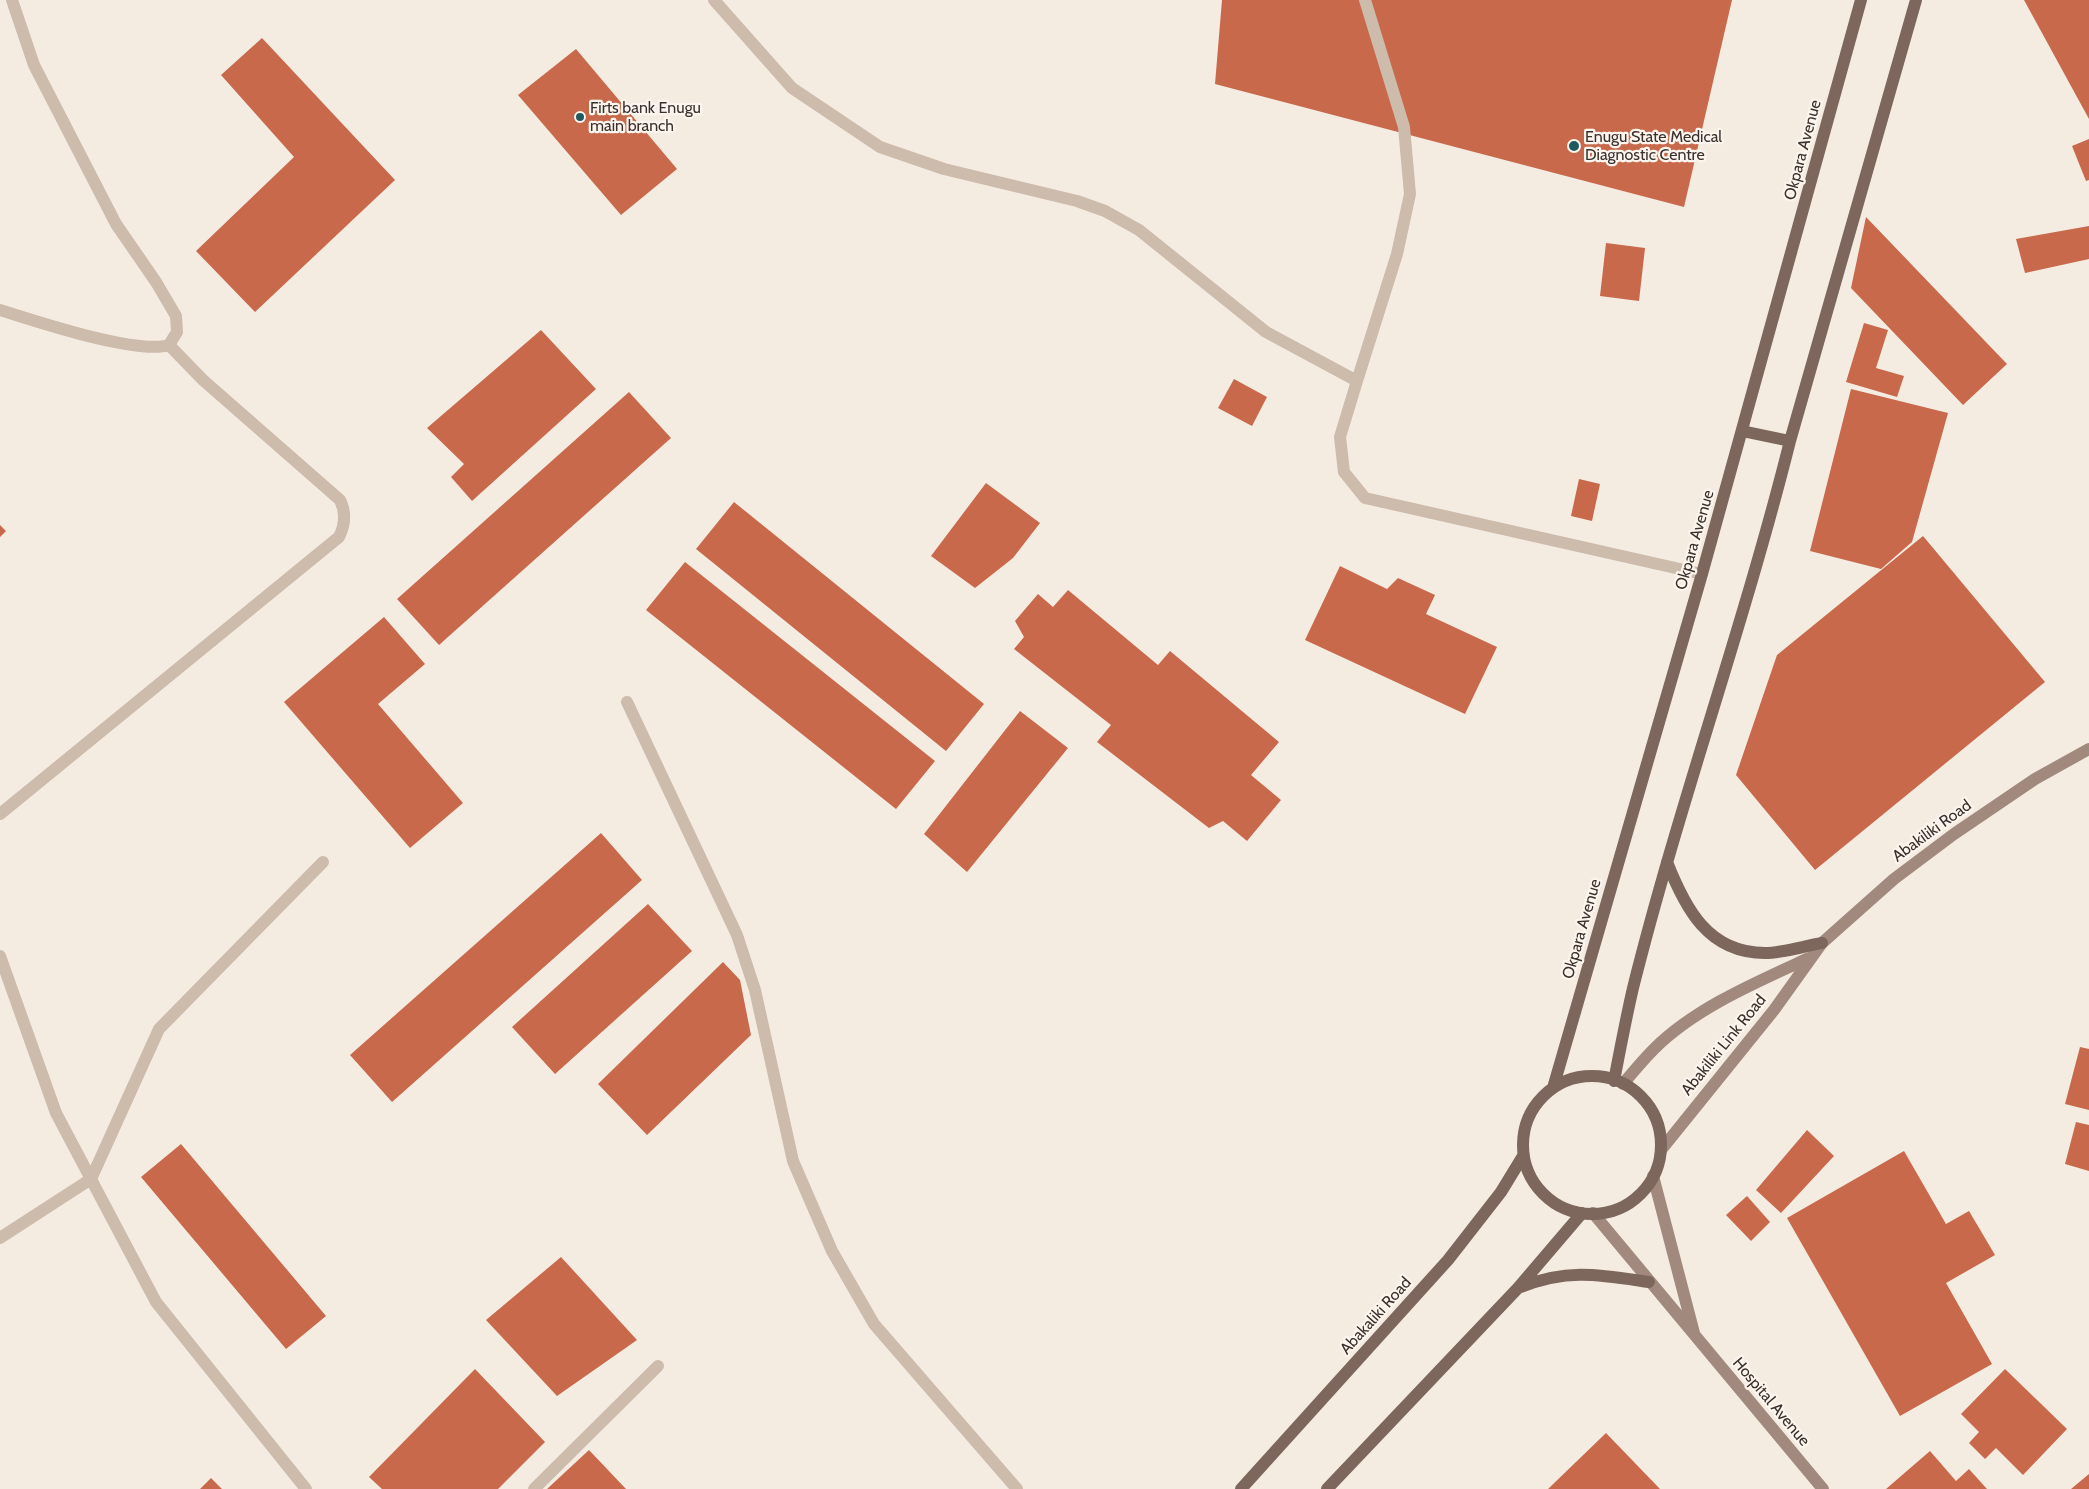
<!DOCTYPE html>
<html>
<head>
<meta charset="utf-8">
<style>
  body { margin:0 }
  canvas { display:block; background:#f4ebe1 }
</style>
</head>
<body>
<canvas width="2089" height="1489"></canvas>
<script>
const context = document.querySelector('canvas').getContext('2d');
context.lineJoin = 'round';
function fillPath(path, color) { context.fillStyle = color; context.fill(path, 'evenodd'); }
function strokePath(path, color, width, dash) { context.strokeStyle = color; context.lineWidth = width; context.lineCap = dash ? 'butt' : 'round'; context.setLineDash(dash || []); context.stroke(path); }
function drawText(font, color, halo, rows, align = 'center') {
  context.font = font + ' Cabin,sans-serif'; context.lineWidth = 4.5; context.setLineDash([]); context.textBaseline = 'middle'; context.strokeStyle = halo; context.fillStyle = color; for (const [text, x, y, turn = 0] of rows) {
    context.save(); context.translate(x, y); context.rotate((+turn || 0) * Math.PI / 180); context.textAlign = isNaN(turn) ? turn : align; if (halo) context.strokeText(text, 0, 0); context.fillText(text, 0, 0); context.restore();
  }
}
fillPath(new Path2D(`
  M1222,0H1732L1684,207L1215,84Z
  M2024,0H2089V119Z
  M262,38L395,180L255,312L196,251L294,157L221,75Z
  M576,49L677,169L621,215L518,95Z
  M2089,139V180L2086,181L2072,146Z
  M1866,217L2007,364L1963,405L1851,288Z
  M2089,226V259L2025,273L2016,239Z
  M1606,243L1645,248L1639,301L1600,296Z
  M1864,323L1888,330L1876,368L1904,376L1897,397L1846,382Z
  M541,330L596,389L472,501L451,477L464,464L427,428Z
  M1234,379L1267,397L1252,426L1218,408Z
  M1851,389L1948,413L1912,542L1881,569L1810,551Z
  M629,392L671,438L439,645L397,599Z
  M1579,479L1600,484L1592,521L1571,516Z
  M986,483L1040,523L1013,558L975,588L931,556Z
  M734,502L984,704L946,751L696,549Z
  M0,525L6,531L0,537Z
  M1923,536L2045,682L1815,870L1736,775L1777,655Z
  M685,562L935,761L896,809L646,610Z
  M1340,566L1387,589L1398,578L1435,595L1426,614L1497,647L1465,714L1305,640Z
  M1068,590L1158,665L1170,651L1279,742L1251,775L1281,800L1247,841L1223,821L1209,828L1097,742L1111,725L1014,649L1024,637L1015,621L1038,594L1053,607Z
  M384,617L425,664L378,704L463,803L410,848L284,702Z
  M1020,711L1068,748L967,872L924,834Z
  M601,833L642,880L392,1102L350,1055Z
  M648,904L692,951L555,1074L512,1027Z
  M723,962L740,980L751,1035L647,1135L598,1084Z
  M2080,1047L2089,1049V1110L2065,1104Z
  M2076,1122L2089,1125V1171L2065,1164Z
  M1807,1130L1834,1156L1781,1213L1756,1190Z
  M181,1144L326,1316L286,1349L141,1177Z
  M1904,1151L1946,1224L1969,1211L1995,1255L1946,1283L1992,1364L1900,1416L1787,1218Z
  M1747,1196L1770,1222L1751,1241L1726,1215Z
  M561,1257L637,1340L557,1396L486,1320Z
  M475,1369L545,1442L498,1489H382L369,1477Z
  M2005,1369L2067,1429L2023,1475L1996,1448L1985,1459L1969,1443L1979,1432L1961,1414Z
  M1606,1433L1660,1489H1548Z
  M589,1450L626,1489H547Z
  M1930,1451L1956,1481L1969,1469L1987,1489H1886Z
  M2089,1474V1489H2071Z
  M211,1478L222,1489H200Z`), '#c8694b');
strokePath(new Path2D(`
  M12,0L34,65L116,224L156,282L176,316L177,332L169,345
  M714,0L792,88L880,147L944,169L1077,201L1105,211L1139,230L1266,332L1357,381L1340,437L1344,472L1365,498L1702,574
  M0,310C36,321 136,355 169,345L203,380L340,500C346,512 345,525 339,537L0,814
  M1357,381L1397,254L1410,194L1404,127L1365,0
  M627,702L737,935L755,990L793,1161L832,1251L874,1324L1017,1489
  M0,956L56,1113L156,1302L306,1489
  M0,1238L91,1179L159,1029L323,862
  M534,1489L658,1366`), '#cdbbac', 12);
strokePath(new Path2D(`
  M1623,1084C1633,1072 1643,1060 1654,1049C1695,1008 1757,982 1809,958
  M1661,1150L1774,1010L1822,943L1894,879L1954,834L2035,779L2089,749
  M1653,1176L1694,1333
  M1593,1213L1823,1489`), '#a18a7d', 12);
strokePath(new Path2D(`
  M1742,431L1790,441
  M1667,862C1685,908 1708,953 1765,953C1783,953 1804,946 1822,943
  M1523 1145a69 69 0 1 1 138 0a69 69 0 1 1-138 0Z
  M1614,1081C1620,1050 1626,1018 1633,988C1679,804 1744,625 1790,441L1916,0
  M1553,1088L1702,574L1861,0
  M1521,1287C1568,1268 1601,1275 1649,1282
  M1241,1489L1448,1260L1501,1192L1523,1156
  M1327,1489L1518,1288L1582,1213`), '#7d675c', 12);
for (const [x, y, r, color] of [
  [580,117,5,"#1f5a5e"],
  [1574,146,6,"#1f5a5e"]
]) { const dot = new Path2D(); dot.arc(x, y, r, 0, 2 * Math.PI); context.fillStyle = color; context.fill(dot); strokePath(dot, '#fbf5ee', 2); }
drawText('16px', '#3b302b', '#fbf5ee', [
  ["Firts bank Enugu",590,108],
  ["main branch",590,126],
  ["Enugu State Medical",1585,137],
  ["Diagnostic Centre",1585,155]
], 'left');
drawText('16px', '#3b302b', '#fbf5ee', [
  ["Okpara Avenue",1803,150,-75],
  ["Okpara Avenue",1695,540,-74],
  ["Abakiliki Road",1932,831,-36],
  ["Okpara Avenue",1582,929,-74],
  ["Abakiliki Link Road",1724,1045,-51],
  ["Abakaliki Road",1376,1316,-48],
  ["Hospital Avenue",1771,1402,50]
]);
</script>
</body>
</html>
